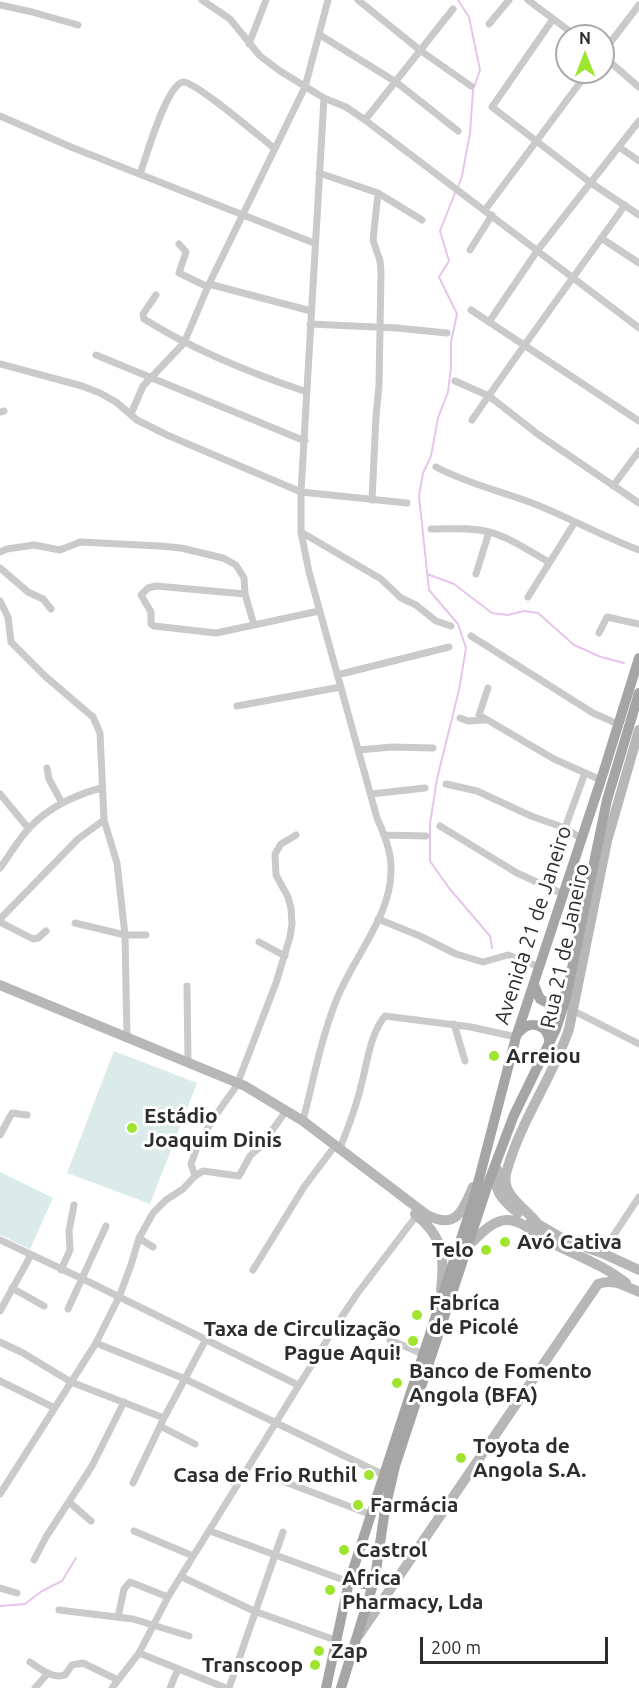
<!DOCTYPE html>
<html>
<head>
<meta charset="utf-8">
<style>
  body { margin:0 }
  #map { position:relative; width:639px; height:1688px; overflow:hidden; background:#fff; font-family:Ubuntu,sans-serif }
  canvas { display:block }
  .north { position:absolute; left:555px; top:24px; width:60px; height:60px; box-sizing:border-box; background:#fff; border:2px solid #ababab; border-radius:50%; rotate:0deg; font-size:16px; font-weight:700; line-height:24px; text-align:center; color:#2d2d2d }
  .north::after { content:''; display:block; margin:auto; width:21px; height:27px; background:#9fe42f; clip-path:polygon(50% 0,100% 100%,50% 72%,0 100%) }
  .scale { position:absolute; left:420px; top:1637px; width:188px; height:27px; box-sizing:border-box; border:3px solid #2d2d2d; border-top:0; padding-left:8px; font-size:18px; line-height:21px; white-space:nowrap; color:#2d2d2d; -webkit-text-stroke:4px #fff; paint-order:stroke }
</style>
</head>
<body>
<div id="map">
<canvas width="639" height="1688"></canvas>
<div class="north">N</div>
<div class="scale">200 m</div>
</div>
<script>
const context = document.querySelector('canvas').getContext('2d');
context.lineJoin = 'round';
function fillPath(path, color) { context.fillStyle = color; context.fill(path, 'evenodd'); }
function strokePath(path, color, width, dash) { context.strokeStyle = color; context.lineWidth = width; context.lineCap = dash ? 'butt' : 'round'; context.setLineDash(dash || []); context.stroke(path); }
function drawText(font, color, halo, rows, align = 'center') {
  context.font = font + ' Ubuntu,sans-serif'; context.lineWidth = 6; context.setLineDash([]); context.textBaseline = 'middle'; context.strokeStyle = halo; context.fillStyle = color; for (const [text, x, y, turn = 0] of rows) {
    context.save(); context.translate(x, y); context.rotate((+turn || 0) * Math.PI / 180); context.textAlign = isNaN(turn) ? turn : align; if (halo) context.strokeText(text, 0, 0); context.fillText(text, 0, 0); context.restore();
  }
}
fillPath(new Path2D(`
  M114,1051L197,1083L150,1204L67,1173Z
  M0,1172L53,1198L30,1249L0,1235Z`), '#daebe9');
strokePath(new Path2D(`
  M458,187L462,176L470,133L473,90L480,70L469,17L458,0
  M455,193L440,231L449,261L439,277L457,314L451,342V368L448,392L438,418L431,456L423,473L419,496L429,590L458,624L466,648L459,690L437,779L430,824V861L449,888L490,936L492,948
  M427,574L454,584L492,613L508,615L524,611L538,613L574,645L601,657L624,663
  M0,1606L25,1604L42,1591L62,1581L76,1558`), '#e5c6eb', 2);
strokePath(new Path2D(`
  M202,0L230,19L260,56L280,71L324,98L346,107L365,120L639,328
  M358,0L421,51L471,86
  M528,0L576,36
  M0,5L32,12L78,25
  M553,19L492,107L591,183L639,215
  M489,24L509,0
  M320,35L396,82L458,131
  M249,44L266,0
  M603,52L639,5
  M603,56L639,87
  M0,116L71,147L314,243
  M365,120L453,9
  M619,147L639,161
  M319,173L378,193L422,220
  M140,174C146,158 166,85 183,82C195,81 261,138 274,148
  M485,210L588,72
  M601,238L639,263
  M179,244L186,252L179,273L208,287
  M470,250L492,215
  M209,284L311,311
  M156,295L143,314L144,319C195,351 250,373 307,392
  M471,310L639,421
  M489,322L537,251L639,121
  M310,324L397,328L447,333
  M96,355L305,441
  M0,364L82,386L100,393L116,402L137,420L167,435L301,492L407,503
  M455,381L489,396L539,435L639,503
  M0,412L4,411
  M131,414L143,386L184,343L209,284L305,87L328,0
  M472,420C522,347 574,277 625,205
  M436,467C466,483 500,491 532,503C568,517 602,536 639,550
  M613,486L639,451
  M372,500L376,416L379,386L381,272L380,261L373,240L378,193
  M431,529C450,529 470,527 489,532C510,537 530,552 549,562
  M301,532L381,579L401,598L416,605L436,621L451,626
  M0,552L7,549L34,545L60,550L80,542L160,546L181,548L223,558L236,565L244,578L245,594L254,625L319,611
  M0,568L28,592L43,599L51,609
  M476,574L489,532
  M245,594L156,586L148,588L141,595L151,612V624L154,626L216,633L254,625
  M528,597L575,522
  M0,601L8,617L11,642L46,677L93,717L100,733L104,820L117,863L125,935L127,1037
  M599,633L607,617L639,624
  M471,636L593,713L618,724
  M337,675L449,647
  M488,688L479,715L554,759L601,780
  M237,706L341,687
  M460,718L468,721L486,720
  M358,750L392,747L433,748
  M47,768L49,779L62,803
  M446,784L477,791L531,816L565,828L582,839
  M0,794L29,829
  M371,794L425,788
  M440,826L517,873L563,894
  M565,828L585,773
  M384,835L426,836
  M0,868C10,855 19,838 31,826C51,806 75,795 101,788
  M0,919L78,839L104,820
  M378,919L420,936L456,954L483,962L508,955L540,967
  M0,922L33,939L38,938L46,931
  M75,923L125,935H146
  M259,942L285,956
  M187,986L188,1061
  M574,1011L639,1044
  M454,1024L465,1061
  M238,1082L276,983L290,937L292,924L291,908L288,897L276,875L275,854L281,844L296,835
  M303,1121C313,1081 321,1039 336,1001C352,959 391,917 391,871C392,853 384,834 377,818L309,572L301,532V492L324,98
  M0,1135L12,1113L27,1115
  M340,1148C348,1128 356,1108 361,1086C367,1064 370,1034 385,1016L471,1027L516,1037
  M195,1176L191,1164L196,1150L213,1119L235,1088
  M139,1238L153,1247
  M0,1240L83,1279L298,1385
  M602,1253L639,1197
  M61,1270L70,1250L69,1231L74,1205
  M253,1270L304,1187L331,1151
  M12,1288L44,1306
  M68,1309L106,1226
  M0,1311L31,1255
  M390,1340L423,1354
  M0,1342L23,1353L71,1382L164,1418
  M96,1343L185,1379L384,1475
  M0,1381L55,1408
  M160,1426L195,1444
  M272,1477L372,1515
  M133,1483L164,1418L205,1341
  M0,1494L96,1343L119,1297L131,1265L139,1238L153,1213L166,1200L183,1189L195,1176L203,1171L239,1176L250,1156L261,1146L283,1115
  M69,1502L91,1521
  M134,1531L193,1556
  M210,1531L349,1582
  M34,1560L46,1537L92,1466L124,1402
  M182,1577L254,1611L335,1640
  M0,1588L17,1593
  M59,1610L133,1619L189,1636
  M118,1617L124,1589L130,1582L168,1597
  M139,1653L226,1688
  M30,1662C41,1669 52,1679 65,1675L72,1665L83,1663L118,1680
  M35,1688L48,1673
  M112,1688L139,1653L168,1597L335,1327L357,1294L417,1215
  M170,1688L178,1669
  M229,1688L283,1532`), '#cacaca', 7);
strokePath(new Path2D(`
  M0,985L245,1086L303,1121L427,1215C456,1230 463,1211 473,1187
  M497,1169C492,1190 502,1200 518,1213
  M415,1214C443,1236 445,1256 441,1290
  M531,1220L567,1241L602,1253L639,1270
  M537,1223C528,1211 512,1202 507,1188C505,1182 505,1176 507,1170C521,1120 553,1077 569,1029L607,841L639,730
  M469,1245C479,1236 492,1220 507,1220C522,1220 535,1234 548,1241C575,1255 602,1264 626,1283
  M359,1635L598,1284C612,1278 625,1286 639,1292`), '#b7b7b7', 10);
strokePath(new Path2D(`
  M534,985L540,999C551,1006 559,1002 567,993
  M519,1032C532,1018 551,1026 549,1046
  M352,1571C353,1580 358,1585 368,1584L376,1576
  M326,1688L349,1582L473,1202L516,1037L601,780L639,658
  M341,1688L375,1578L385,1509L395,1466L489,1181L514,1115L556,1029L565,1002L607,800L639,693`), '#a5a5a5', 10);
for (const [x, y, r, color] of [
  [494,1056,6,"#9fe42f"],
  [132,1128,6,"#9fe42f"],
  [505,1242,6,"#9fe42f"],
  [486,1250,6,"#9fe42f"],
  [417,1315,6,"#9fe42f"],
  [413,1341,6,"#9fe42f"],
  [397,1383,6,"#9fe42f"],
  [461,1458,6,"#9fe42f"],
  [369,1475,6,"#9fe42f"],
  [358,1505,6,"#9fe42f"],
  [344,1550,6,"#9fe42f"],
  [330,1590,6,"#9fe42f"],
  [319,1651,6,"#9fe42f"],
  [315,1665,6,"#9fe42f"]
]) { const dot = new Path2D(); dot.arc(x, y, r, 0, 2 * Math.PI); context.fillStyle = color; context.fill(dot); strokePath(dot, '#fff', 2); }
drawText('21px', '#2d2d2d', '#fff', [
  ["Avenida 21 de Janeiro",533,925,-72],
  ["Rua 21 de Janeiro",565,946,-78]
]);
drawText('bold 21px', '#2d2d2d', '#fff', [
  ["Arreiou",506,1056],
  ["Estádio",144,1116],
  ["Joaquim Dinis",144,1140],
  ["Avó Cativa",517,1242],
  ["Telo",474,1250,"right"],
  ["Fabríca",429,1303],
  ["de Picolé",429,1327],
  ["Taxa de Circulização",401,1329,"right"],
  ["Pague Aqui!",401,1353,"right"],
  ["Banco de Fomento",409,1371],
  ["Angola (BFA)",409,1395],
  ["Toyota de",473,1446],
  ["Angola S.A.",473,1470],
  ["Casa de Frio Ruthil",357,1475,"right"],
  ["Farmácia",370,1505],
  ["Castrol",356,1550],
  ["Africa",342,1578],
  ["Pharmacy, Lda",342,1602],
  ["Zap",331,1651],
  ["Transcoop",303,1665,"right"]
], 'left');
</script>
</body>
</html>
